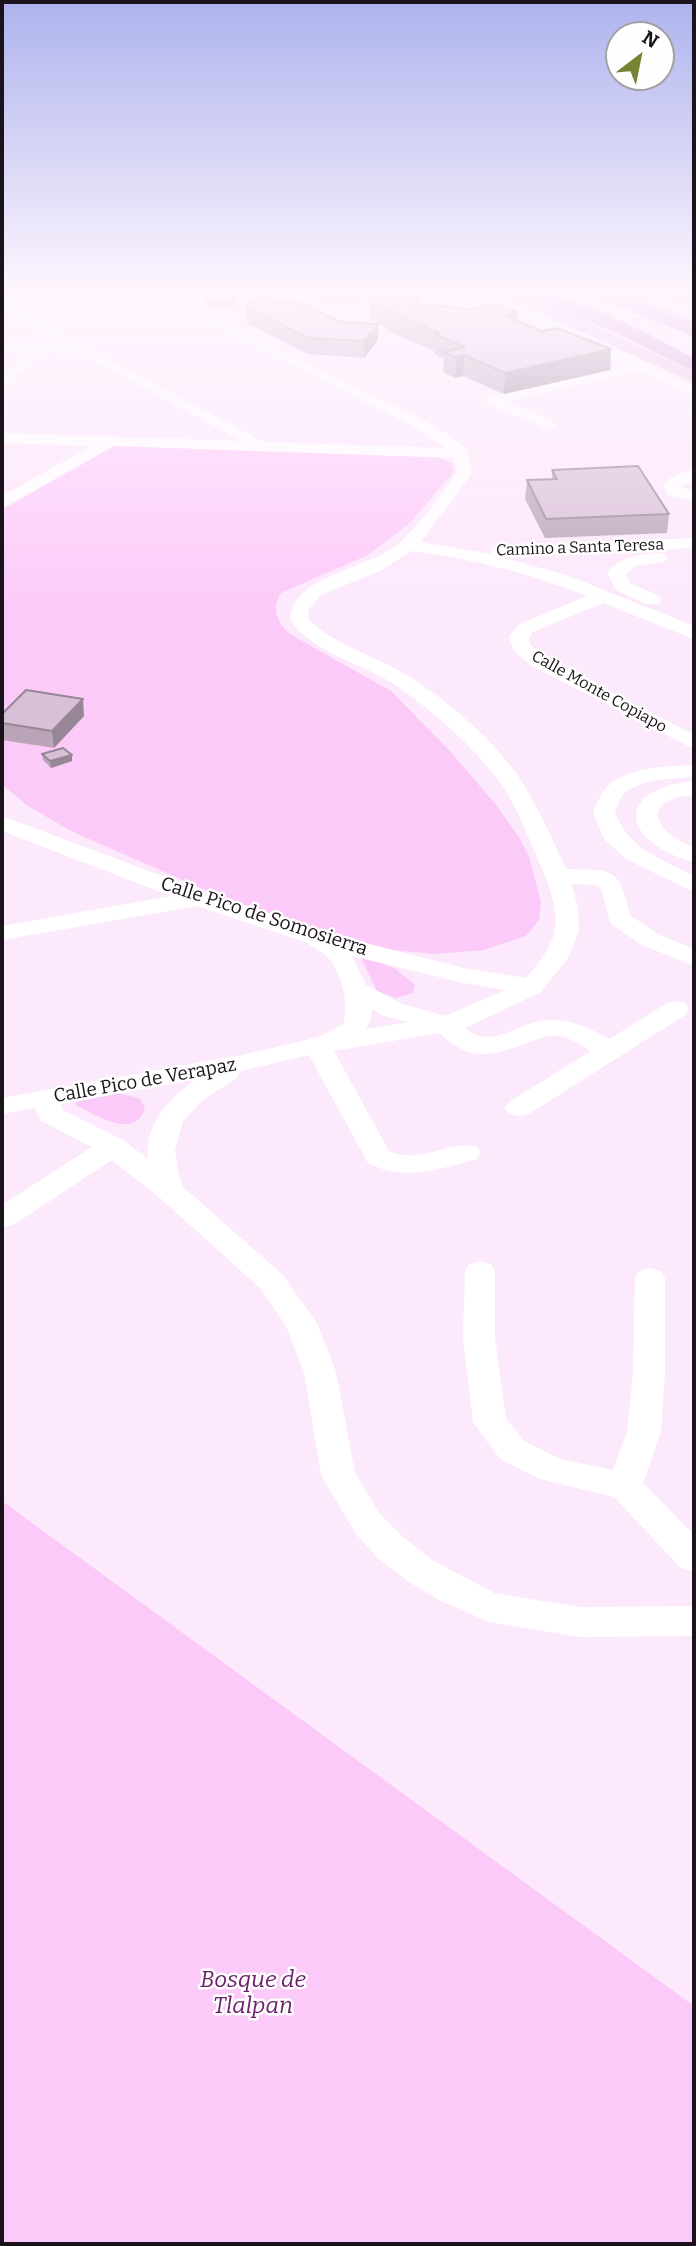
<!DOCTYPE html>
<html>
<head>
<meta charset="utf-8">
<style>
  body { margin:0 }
  #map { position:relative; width:696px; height:2246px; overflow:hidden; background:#fde9fc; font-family:Bitter,serif }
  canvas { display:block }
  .frame { position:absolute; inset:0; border:4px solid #1b131b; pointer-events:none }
  .north { position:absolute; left:605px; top:21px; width:70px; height:70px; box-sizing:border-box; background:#fefefe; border:2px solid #a3a0a3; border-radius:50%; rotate:32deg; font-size:19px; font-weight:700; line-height:28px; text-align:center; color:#1b131b }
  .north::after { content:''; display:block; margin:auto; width:24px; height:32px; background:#778533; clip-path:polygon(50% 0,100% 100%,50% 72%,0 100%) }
</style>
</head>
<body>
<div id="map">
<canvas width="696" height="2246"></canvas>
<div class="frame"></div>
<div class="north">N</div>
</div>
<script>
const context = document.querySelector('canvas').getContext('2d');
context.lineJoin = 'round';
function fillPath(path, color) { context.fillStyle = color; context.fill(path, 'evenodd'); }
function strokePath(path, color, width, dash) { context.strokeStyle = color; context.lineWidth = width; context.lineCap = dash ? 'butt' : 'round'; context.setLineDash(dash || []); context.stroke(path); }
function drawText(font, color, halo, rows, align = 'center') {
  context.font = font + ' Bitter,serif'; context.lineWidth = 5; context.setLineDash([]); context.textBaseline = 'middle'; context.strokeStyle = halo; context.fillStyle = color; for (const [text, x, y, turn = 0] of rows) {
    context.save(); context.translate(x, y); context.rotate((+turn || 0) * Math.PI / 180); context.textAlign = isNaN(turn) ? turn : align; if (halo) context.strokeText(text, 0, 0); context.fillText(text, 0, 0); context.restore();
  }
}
fillPath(new Path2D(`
  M116,445L438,457L450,463L454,470L452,474L410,523L368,555L281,593C271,609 277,622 290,634L391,691L449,750L497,806L520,839L529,857L541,902L539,920L526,936L484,950L435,954L392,950L314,931L212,893L71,831L28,806L2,785V510Z
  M359,954L396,969L415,985L413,993L396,998L377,991Z
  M117,1093L139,1098L145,1107C137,1142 92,1114 75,1104L76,1102Z
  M2,1501L694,2006V2244H2Z`), '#fccaf9');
fillPath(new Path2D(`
  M148,292H164L179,299L231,293L414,305V311L409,312L231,301L189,304L419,418L446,433L467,450L472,473L421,542L491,554L492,548L498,547L694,538V548L501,557L566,575L694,626V639L603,603L533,632L529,637L530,645L546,658L694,735V749L532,666L514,651L509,637L519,624L587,596C530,573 472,559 411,551L382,570L321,595L309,609L308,619C337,647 377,656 410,677C448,701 495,741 520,779C538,807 552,838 566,869C613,871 619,865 630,915L658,934L694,949V966L640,944L610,923L601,888L596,885L571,884L578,907L579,931L568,958L541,992L465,1028C491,1051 518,1022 547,1020C570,1018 590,1029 610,1039L667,1003L676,1001L685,1003L689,1009L685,1015L529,1114L519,1116L509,1114L505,1108L509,1102L591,1051C580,1045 569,1036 556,1036C547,1035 539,1039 530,1042C491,1056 472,1063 439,1033L334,1051L389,1151C419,1166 448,1139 477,1147L481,1153L477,1159C439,1169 405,1182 368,1163L309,1055L240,1071L237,1078L203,1100L183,1121L175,1151L178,1170L183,1187L282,1274L317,1323L336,1372L355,1473L380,1514L403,1537L432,1560L494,1593L580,1607L694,1606V1636L580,1637L489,1622L439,1600L406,1580L377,1557L356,1534L321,1475L304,1372L286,1326L260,1288L160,1198L112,1160L13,1225L2,1228V1205L92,1147L41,1121L35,1108L2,1114V1098L242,1055L319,1037L343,1024C350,1006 342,975 330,960C324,952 314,949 308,943L197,906L2,940V926L171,896L2,831V816L205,892L338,936L464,968L526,978C537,964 549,952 554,934C560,911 548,882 539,862C527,834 516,804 499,781C471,744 435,713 397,686C363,663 315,655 290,620C292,575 367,570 398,544C421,524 439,498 456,473L454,458L114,446L2,508V496L92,446L2,443V433L242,441L81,354L42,353L7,387L2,388V376L26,353L2,351V343L67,346L2,311V302L263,442L445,448L409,424ZM352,956L464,983L505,990L445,1016L402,1004L366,985ZM372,1009L384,1016L409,1022L366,1029L371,1019ZM196,1079C170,1098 144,1124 148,1159L123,1140L63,1110L61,1104Z
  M469,292H486L647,363L694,387V397L640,371L507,401L553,422L556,425L553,428L548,430L487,403L485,400L487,397L628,365Z
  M694,470V480L680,487L694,491V501L668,495L663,485C670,476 682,472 694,470Z
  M658,553L664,554L667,558L664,562L636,566L626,574L630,583L659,596L661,600L659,604H645L616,590L607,573C621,556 637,555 658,553Z
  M694,765V777C673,779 638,778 622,796C619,800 617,807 615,812C629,850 660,858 694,876V892L626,859L604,839L593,812C597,804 600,794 607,787C627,767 667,766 694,765Z
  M694,781V795C680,796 662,799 657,814C661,833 677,840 694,847V862C624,844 610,790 694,781Z
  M480,1261L491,1264L495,1271V1338L506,1419L524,1441L560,1459L613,1470L627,1432L633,1373L635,1278L639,1271L650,1268L661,1271L665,1278V1373L661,1432L643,1483L694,1535V1572L681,1568L614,1497L540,1479L500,1459L473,1422L463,1338L465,1271L469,1264Z`), '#fff');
fillPath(new Path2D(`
  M499,292H520L694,371V383L501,295Z
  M609,292H631L694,319V330L611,295Z`), '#e5bee3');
fillPath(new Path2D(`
  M522,292C576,292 646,333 694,358V371L609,330L525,296Z
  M592,292H616L694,324V337L595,296Z`), '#d393d1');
fillPath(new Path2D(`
  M307,292H423L418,301L359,299L355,304L323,301L307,296Z
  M664,292H694V308L664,296Z
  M205,296L222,299L235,304L234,308H210L205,301Z
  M370,300L516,321L541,331L611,349L610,370L504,394L463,376L455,378L443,372L444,359L434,354V351L388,331V328L370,319Z
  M246,302L378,340L364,358L308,354L249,324V322L247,321L246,318Z
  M552,470L669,514L667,533L545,538L525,499L527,480L552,479Z
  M2,714L84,716L54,748L2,740Z
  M42,754L72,755V761L51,768L43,760Z`), '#baa5b8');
fillPath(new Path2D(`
  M357,292H359V299L355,304V295Z
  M418,292H423L418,301Z
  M517,312L516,332L502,315Z
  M379,324L378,340L364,358V341Z
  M611,349L610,370L504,394L505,373Z
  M464,355L463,376L455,378L456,357Z
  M83,699L84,716L54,748L52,731Z
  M72,755V761L51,768L50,761Z`), '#978696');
const building = new Path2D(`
  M321,292H357L355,295Z
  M219,295L222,299H235L234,303H210L205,296Z
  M262,298L283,302L292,300L341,322L379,324L364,341L308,338L249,309L253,308L246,305V302Z
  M370,300L471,309L496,304L517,312L502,315L541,331L557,328L611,349L505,373L464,355L456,357L444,352L465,347L434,334L439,333L388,311L394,310Z
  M638,466L669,514L546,519L527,480L557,479L552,470Z
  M26,690L83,699L52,731L2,723V714Z
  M63,748L72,755L50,761L42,754Z`);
fillPath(building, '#d8c0d6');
strokePath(building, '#978696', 2);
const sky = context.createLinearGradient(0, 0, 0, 606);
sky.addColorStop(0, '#adb3ed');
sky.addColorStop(0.48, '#fef5fe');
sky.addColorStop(1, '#fef5fe00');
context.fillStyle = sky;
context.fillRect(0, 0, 696, 606);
drawText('16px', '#1b131b', '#fefefe', [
  ["Camino a Santa Teresa",580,548,-2],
  ["Calle Monte Copiapo",599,692,29]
]);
drawText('19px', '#1b131b', '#fefefe', [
  ["Calle Pico de Somosierra",264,917,18],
  ["Calle Pico de Verapaz",145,1081,-10]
]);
drawText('italic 23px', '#6c1d6c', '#fefefe', [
  ["Bosque de",253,1981],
  ["Tlalpan",253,2007]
]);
</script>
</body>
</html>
